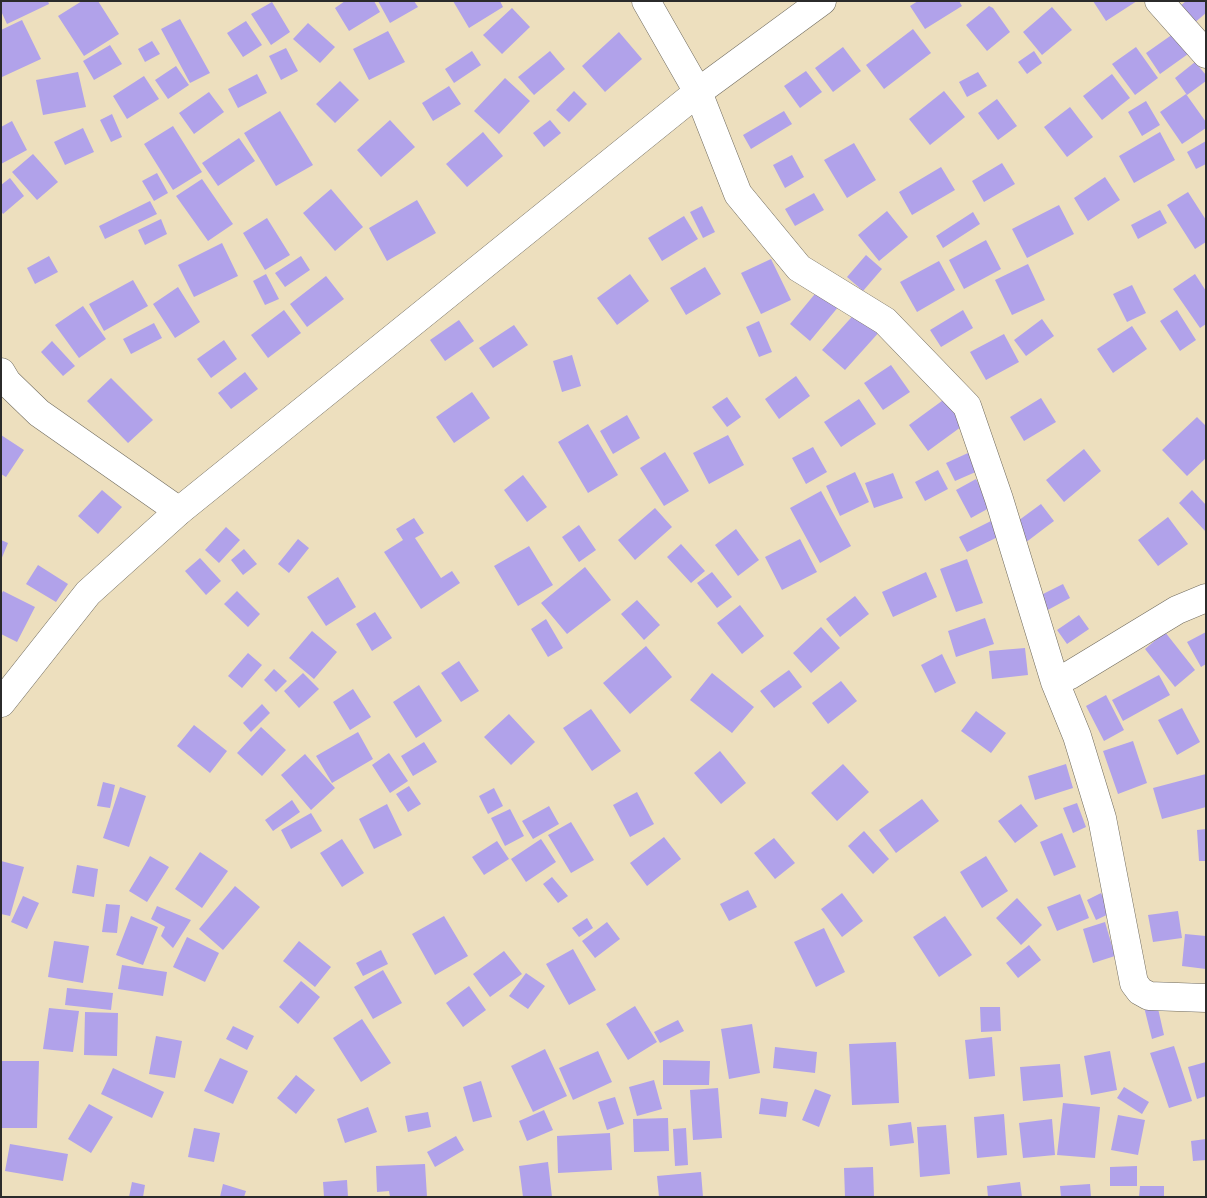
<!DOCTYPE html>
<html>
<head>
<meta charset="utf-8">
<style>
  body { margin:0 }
  #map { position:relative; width:1207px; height:1198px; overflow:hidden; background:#eddfbe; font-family:"IM FELL Double Pica",serif }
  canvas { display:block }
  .frame { position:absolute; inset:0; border:2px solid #2b2b2b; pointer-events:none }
</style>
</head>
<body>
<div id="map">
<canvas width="1207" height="1198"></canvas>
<div class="frame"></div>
</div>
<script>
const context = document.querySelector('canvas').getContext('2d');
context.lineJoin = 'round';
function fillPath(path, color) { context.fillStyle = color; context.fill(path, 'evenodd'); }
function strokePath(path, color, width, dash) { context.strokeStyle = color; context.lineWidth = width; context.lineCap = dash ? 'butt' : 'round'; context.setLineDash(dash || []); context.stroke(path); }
fillPath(new Path2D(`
  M1,1H48L49,4L7,24L1,11Z
  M82,1H98L119,34L84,56L58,16Z
  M345,1H374L380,12L349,31L335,8Z
  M378,1H414L418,7L390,23Z
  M453,1H500L503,7L469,28Z
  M918,1H959L962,6L925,29L910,6Z
  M1093,1H1137L1106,21Z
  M1186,1H1206V13L1193,24L1178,8Z
  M272,2L290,32L271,45L251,14Z
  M989,6L993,8L1010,32L987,51L966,25Z
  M1052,7L1072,30L1042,55L1023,32Z
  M512,8L530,27L502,54L483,35Z
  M180,19L210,73L190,83L161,29Z
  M22,20L41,59L2,77L1,30Z
  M246,21L262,45L243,57L227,33Z
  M308,23L335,47L320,63L293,39Z
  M913,29L931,53L884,89L866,65Z
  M388,31L405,62L369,80L353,49Z
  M619,32L642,59L605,92L582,66Z
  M1173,34L1188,54L1160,74L1146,53Z
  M152,41L160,54L145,62L138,49Z
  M110,45L122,64L94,80L83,61Z
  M843,47L861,71L833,92L815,68Z
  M1136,47L1158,78L1135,95L1112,64Z
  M286,48L298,71L281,80L269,56Z
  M472,51L481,65L454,83L445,69Z
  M550,51L565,69L534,95L518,77Z
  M1034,51L1042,63L1027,74L1018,62Z
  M1195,62L1206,75V81L1187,95L1175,78Z
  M176,66L189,85L168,99L155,80Z
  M806,71L822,92L800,108L784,86Z
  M78,72L86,107L43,115L36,80Z
  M978,72L987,86L967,97L959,82Z
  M257,74L267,93L238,108L228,89Z
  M1112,74L1130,98L1102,120L1083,96Z
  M144,76L159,99L127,119L113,96Z
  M505,78L530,101L499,134L474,111Z
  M340,81L359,100L335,123L316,104Z
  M449,86L461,104L433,121L422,103Z
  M574,91L587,104L569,122L556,110Z
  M944,91L965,117L930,145L909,119Z
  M209,92L224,112L194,134L179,113Z
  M1186,94L1206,122V128L1182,144L1160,112Z
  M997,99L1017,126L998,140L978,113Z
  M1146,101L1160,125L1142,136L1128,112Z
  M1070,107L1093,137L1067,157L1044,127Z
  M280,111L313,165L276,186L244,133Z
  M784,111L792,124L751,149L743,135Z
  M112,114L122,137L111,142L100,120Z
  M390,120L415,147L381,177L357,150Z
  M550,120L561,133L544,147L533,133Z
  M12,121L27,150L1,164V127Z
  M173,126L202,172L173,190L144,144Z
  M83,128L94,152L65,165L54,142Z
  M483,132L503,156L467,187L446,164Z
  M1160,132L1175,160L1134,183L1119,156Z
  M239,138L255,161L218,186L202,163Z
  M1206,141V164L1196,169L1187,152Z
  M854,143L876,180L847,198L824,160Z
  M33,154L58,182L37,200L12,172Z
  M792,155L804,177L785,188L773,165Z
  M1002,163L1015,184L984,202L972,181Z
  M941,167L955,190L912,215L899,192Z
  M157,173L168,193L154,201L142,181Z
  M1105,177L1120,200L1088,221L1074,198Z
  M10,178L24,196L3,214L1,211V185Z
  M202,179L233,224L208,241L176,196Z
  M331,189L363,227L335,251L303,213Z
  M1188,192L1206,220V242L1195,249L1167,205Z
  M814,193L824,210L795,226L785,209Z
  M417,200L436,233L387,261L369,228Z
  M150,201L157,214L105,239L99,226Z
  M1059,205L1074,234L1027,258L1012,229Z
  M702,206L715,232L703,238L690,212Z
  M1160,210L1167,223L1138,239L1131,225Z
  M887,211L908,237L879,261L858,235Z
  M973,212L980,224L943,248L936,236Z
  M684,216L698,239L662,261L648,238Z
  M267,218L290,255L265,270L243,233Z
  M161,219L167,234L145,245L138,230Z
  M986,240L1001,269L964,289L949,260Z
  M222,243L238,276L194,297L178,265Z
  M866,255L882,269L863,291L847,277Z
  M49,256L58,272L35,284L27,268Z
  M301,256L310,270L285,287L275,273Z
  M771,259L791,300L761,314L741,273Z
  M939,261L955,290L917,312L900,282Z
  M1028,264L1045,300L1012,315L995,280Z
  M705,267L721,294L686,315L670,288Z
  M266,274L279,299L265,305L253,281Z
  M630,274L649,301L617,325L597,298Z
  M1195,274L1206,291V324L1200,328L1173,289Z
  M326,276L344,299L307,327L290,304Z
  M133,280L148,306L104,331L89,304Z
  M1132,285L1146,313L1127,322L1113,294Z
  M178,287L200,322L175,338L153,304Z
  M819,289L839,306L810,341L790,324Z
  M83,306L106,339L79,358L55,325Z
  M284,310L301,333L268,358L251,335Z
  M858,310L881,330L845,370L822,350Z
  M963,310L973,328L941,347L930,330Z
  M1177,310L1196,340L1180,351L1160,321Z
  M1042,319L1054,336L1026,356L1014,340Z
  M459,320L474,341L445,361L430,340Z
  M759,321L772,352L759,357L746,327Z
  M154,323L162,338L131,354L123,339Z
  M514,325L528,345L493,368L479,348Z
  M1132,326L1147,349L1113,373L1097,349Z
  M1004,334L1019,362L986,380L970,352Z
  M224,340L237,359L211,378L197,359Z
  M52,341L75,366L63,376L41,352Z
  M572,355L581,386L562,392L553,361Z
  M891,365L910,392L883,410L864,383Z
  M245,372L258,389L231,409L218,393Z
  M796,376L810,396L779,419L765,399Z
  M111,378L153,420L128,443L87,401Z
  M472,392L490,418L454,443L436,417Z
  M727,397L741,417L727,427L712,407Z
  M946,398L965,424L928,451L909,425Z
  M1041,398L1056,422L1024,441L1010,417Z
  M859,399L876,424L841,447L824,422Z
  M627,415L640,438L613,454L600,431Z
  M1197,417L1206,426V458L1187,476L1162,450Z
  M588,424L618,475L588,493L558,442Z
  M1,435L24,450L6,477L1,474Z
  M728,435L744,465L709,484L693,453Z
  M813,447L827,472L806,484L792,458Z
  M979,448L987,467L955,481L946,463Z
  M1084,449L1101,471L1064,502L1046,480Z
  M665,452L689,491L664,506L640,468Z
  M938,470L948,489L925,501L915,482Z
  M855,472L869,502L840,516L826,486Z
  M893,473L903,498L874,508L865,483Z
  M523,475L547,507L527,522L504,490Z
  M976,479L991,507L971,518L956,490Z
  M102,490L122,507L98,534L78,516Z
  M1192,490L1206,505V532L1179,503Z
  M821,491L851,546L820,563L790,508Z
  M1041,504L1054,521L1025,543L1011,526Z
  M655,508L672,527L635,560L618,540Z
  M1168,517L1188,544L1158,566L1138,540Z
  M414,518L424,533L415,538L441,578L452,571L460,583L421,609L384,552L403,540L396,529Z
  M995,519L1002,535L967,552L959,537Z
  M579,525L596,550L579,562L562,537Z
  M226,527L240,540L219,563L205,550Z
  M736,529L759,560L738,576L715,545Z
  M298,539L309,548L289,573L278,564Z
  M800,539L817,572L782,590L765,557Z
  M1,540L8,543L1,560Z
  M681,544L705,571L691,583L667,557Z
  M529,546L553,585L518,606L494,566Z
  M244,549L257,564L243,575L231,560Z
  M200,558L221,581L206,595L185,571Z
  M967,559L983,603L956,612L940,569Z
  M38,565L68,584L56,602L26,584Z
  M585,567L611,600L567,634L541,603Z
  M712,572L732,597L717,608L697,583Z
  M926,572L937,597L893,617L882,592Z
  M338,577L356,607L326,626L307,597Z
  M1063,584L1070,598L1044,612L1037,597Z
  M3,591L35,607L17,642L1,634V595Z
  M237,591L260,614L248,627L224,604Z
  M855,596L869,614L840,637L826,619Z
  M637,600L660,625L644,640L621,614Z
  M740,605L764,636L742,654L717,623Z
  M375,612L392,638L372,651L356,624Z
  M1079,615L1089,629L1067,644L1057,630Z
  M985,618L994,644L956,657L948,631Z
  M546,619L563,648L548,657L531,629Z
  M821,627L840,648L811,673L793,653Z
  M312,631L337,652L314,679L289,658Z
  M1165,632L1195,670L1175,687L1145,649Z
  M1206,632V664L1201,667L1187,642Z
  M646,646L672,677L630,714L603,683Z
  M1025,648L1028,675L992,679L989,651Z
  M248,653L262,665L242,688L228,676Z
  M942,654L956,683L935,693L921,665Z
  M459,661L479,691L461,702L441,673Z
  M274,669L287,681L276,692L264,680Z
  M789,670L802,687L774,708L760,691Z
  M303,673L319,689L299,708L284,691Z
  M712,673L754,707L732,733L690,700Z
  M1159,675L1170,695L1123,721L1112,700Z
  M841,681L857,701L828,724L812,703Z
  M419,685L442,721L416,738L393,702Z
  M353,689L371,717L350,730L333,702Z
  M1106,695L1124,730L1104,741L1086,706Z
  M262,704L270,713L251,732L243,723Z
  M1182,708L1200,742L1177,755L1158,720Z
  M591,709L621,751L592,771L563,728Z
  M976,711L1006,733L991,753L961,731Z
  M509,714L535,742L511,765L484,737Z
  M194,725L227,751L210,773L177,746Z
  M261,727L286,750L262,776L237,753Z
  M358,732L373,759L332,783L316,756Z
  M1133,741L1147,783L1118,794L1103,751Z
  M424,742L437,762L413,776L401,756Z
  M720,751L746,783L721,804L694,773Z
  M389,753L408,781L390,793L372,765Z
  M305,754L335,788L311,810L281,775Z
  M843,764L869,792L837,821L811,793Z
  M1066,764L1073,788L1035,800L1028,776Z
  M1206,774V807L1162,819L1153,788Z
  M103,782L115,785L110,808L97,806Z
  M409,786L421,804L408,812L396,794Z
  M120,787L146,796L129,847L103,838Z
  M494,788L503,806L488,814L479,796Z
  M637,792L654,824L630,837L613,805Z
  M922,799L939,821L896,853L879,830Z
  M292,800L300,812L273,831L265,820Z
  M1077,803L1086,827L1073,833L1063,808Z
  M387,804L402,835L374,849L359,819Z
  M1021,804L1038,826L1015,843L998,821Z
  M549,806L559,824L533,839L522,821Z
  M510,809L524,836L505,846L491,818Z
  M311,813L322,831L291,849L281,830Z
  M571,822L594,860L571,873L548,835Z
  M1206,829V861H1199L1197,830Z
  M864,831L889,859L873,874L848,846Z
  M1062,833L1076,867L1054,876L1040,842Z
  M664,837L681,859L647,886L630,863Z
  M774,838L795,863L775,879L754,853Z
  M342,839L364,873L342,887L320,853Z
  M541,839L556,862L526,882L511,859Z
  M497,841L509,859L484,875L472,857Z
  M200,852L228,871L202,908L175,889Z
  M150,856L169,867L147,902L129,891Z
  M986,856L1008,891L982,908L960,872Z
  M1,861L24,867L10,916L1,914Z
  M77,865L98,869L94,897L72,893Z
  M552,877L568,896L558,903L543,884Z
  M235,886L260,907L223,950L199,929Z
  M748,890L757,907L729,921L720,904Z
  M842,893L863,921L842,937L821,909Z
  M1101,893L1111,913L1096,920L1087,900Z
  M1080,894L1089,918L1057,931L1047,907Z
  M23,896L39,903L27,929L11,922Z
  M1017,898L1042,925L1021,945L996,918Z
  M106,904L120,905L117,933L102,932Z
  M157,906L191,920L173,948L161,936L165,927L151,919Z
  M1178,911L1182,938L1153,942L1148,915Z
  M131,916L158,927L143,965L116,955Z
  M444,916L468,956L435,975L412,934Z
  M945,916L972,955L939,977L913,937Z
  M587,918L593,928L579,937L572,928Z
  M607,922L620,939L595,958L582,941Z
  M1105,922L1115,956L1093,963L1083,929Z
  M824,928L845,972L816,987L794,942Z
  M1185,934L1206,936V969L1182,966Z
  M187,937L219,953L205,982L173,967Z
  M54,941L89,946L83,983L48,977Z
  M299,941L331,967L315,987L283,961Z
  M1029,945L1041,960L1018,978L1006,963Z
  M573,949L596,990L569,1005L546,964Z
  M381,950L388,964L363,976L356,963Z
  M504,951L522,974L490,997L473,974Z
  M122,965L167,972L163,996L118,989Z
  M383,970L402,1003L373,1019L354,987Z
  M526,973L545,986L528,1009L509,996Z
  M301,981L320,997L298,1024L279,1007Z
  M469,986L486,1010L463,1027L446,1003Z
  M67,988L113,993L111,1010L65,1005Z
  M1157,1004L1164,1035L1152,1039L1144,1007Z
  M635,1006L657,1042L628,1060L606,1024Z
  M980,1007H1000L1001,1031L981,1032Z
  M49,1008L79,1011L73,1052L43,1049Z
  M85,1012L118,1013L117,1056L84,1055Z
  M362,1019L391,1063L361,1082L333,1038Z
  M678,1020L684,1031L660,1043L654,1032Z
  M752,1024L760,1073L729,1079L721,1029Z
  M233,1026L254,1036L247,1050L226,1039Z
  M156,1036L182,1041L175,1078L149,1074Z
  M992,1037L995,1076L969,1079L965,1040Z
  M896,1042L899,1103L852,1105L849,1044Z
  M1174,1046L1192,1101L1169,1108L1150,1053Z
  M775,1047L817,1052L815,1073L773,1068Z
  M545,1049L567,1096L533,1112L511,1066Z
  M598,1051L612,1082L573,1100L559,1068Z
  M1110,1051L1117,1090L1091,1095L1084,1056Z
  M220,1058L248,1071L233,1104L204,1091Z
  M663,1060L710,1061L709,1085H663Z
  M1,1061H39L37,1128H1Z
  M1206,1062V1096L1197,1099L1188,1067Z
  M1060,1064L1063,1097L1023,1101L1020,1067Z
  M113,1068L164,1092L152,1118L101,1094Z
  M296,1075L315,1090L296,1114L277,1098Z
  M654,1080L662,1109L637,1116L629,1087Z
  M481,1081L492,1117L473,1122L463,1087Z
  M1124,1087L1149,1102L1142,1114L1117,1098Z
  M718,1088L722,1138L693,1140L690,1090Z
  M815,1089L831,1095L819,1127L802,1120Z
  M615,1097L624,1124L607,1130L598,1102Z
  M761,1098L788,1102L786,1117L759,1114Z
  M1063,1103L1100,1107L1095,1158L1057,1155Z
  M89,1104L113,1117L91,1153L68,1139Z
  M368,1107L377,1132L345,1143L337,1119Z
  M544,1110L553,1130L527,1141L519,1121Z
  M428,1112L431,1127L408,1132L405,1116Z
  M1004,1114L1007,1155L977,1158L974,1117Z
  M1118,1115L1145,1120L1138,1155L1111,1150Z
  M668,1118L669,1151L634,1152L633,1119Z
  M1052,1119L1055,1155L1023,1158L1019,1123Z
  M911,1122L914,1143L890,1146L888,1125Z
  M946,1125L950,1174L920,1177L917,1127Z
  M194,1128L220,1133L214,1162L188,1157Z
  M686,1128L688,1165L675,1166L673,1129Z
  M610,1133L612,1170L558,1173L557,1136Z
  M456,1136L464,1150L435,1167L427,1152Z
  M1206,1139V1160L1193,1161L1191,1141Z
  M10,1144L68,1154L63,1181L5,1171Z
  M548,1162L552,1197H523L519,1166Z
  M425,1164L427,1197H390L389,1191L377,1192L376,1166Z
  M1137,1166V1186H1110V1167Z
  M873,1167L874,1197H845L844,1168Z
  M701,1172L703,1197H659L657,1176Z
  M347,1180L348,1197H324L323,1182Z
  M132,1182L145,1185L143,1197H129Z
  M1020,1182L1022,1197H988L987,1186Z
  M223,1184L246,1191L244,1197H220Z
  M1090,1184L1091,1197H1061L1060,1186Z
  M1140,1186H1164V1197H1139Z`), '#b1a2ea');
const minor = new Path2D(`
  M1159,1L1206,54
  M698,92L738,194L799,268L885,321L967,406L999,499L1055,682L1070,675L1177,610L1206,598
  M1,372L7,382L39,413L179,511
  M1055,682L1077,736L1102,818L1134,983L1140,991L1149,996L1206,998`);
const tertiary = new Path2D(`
  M646,1L698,92`);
const secondary = new Path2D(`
  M1,703L88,593L179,511L698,92L822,1`);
strokePath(minor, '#6f6a5e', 29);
strokePath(tertiary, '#6f6a5e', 29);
strokePath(secondary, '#6f6a5e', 29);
strokePath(minor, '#fff', 28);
strokePath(tertiary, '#fff', 28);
strokePath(secondary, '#fff', 28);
</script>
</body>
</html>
